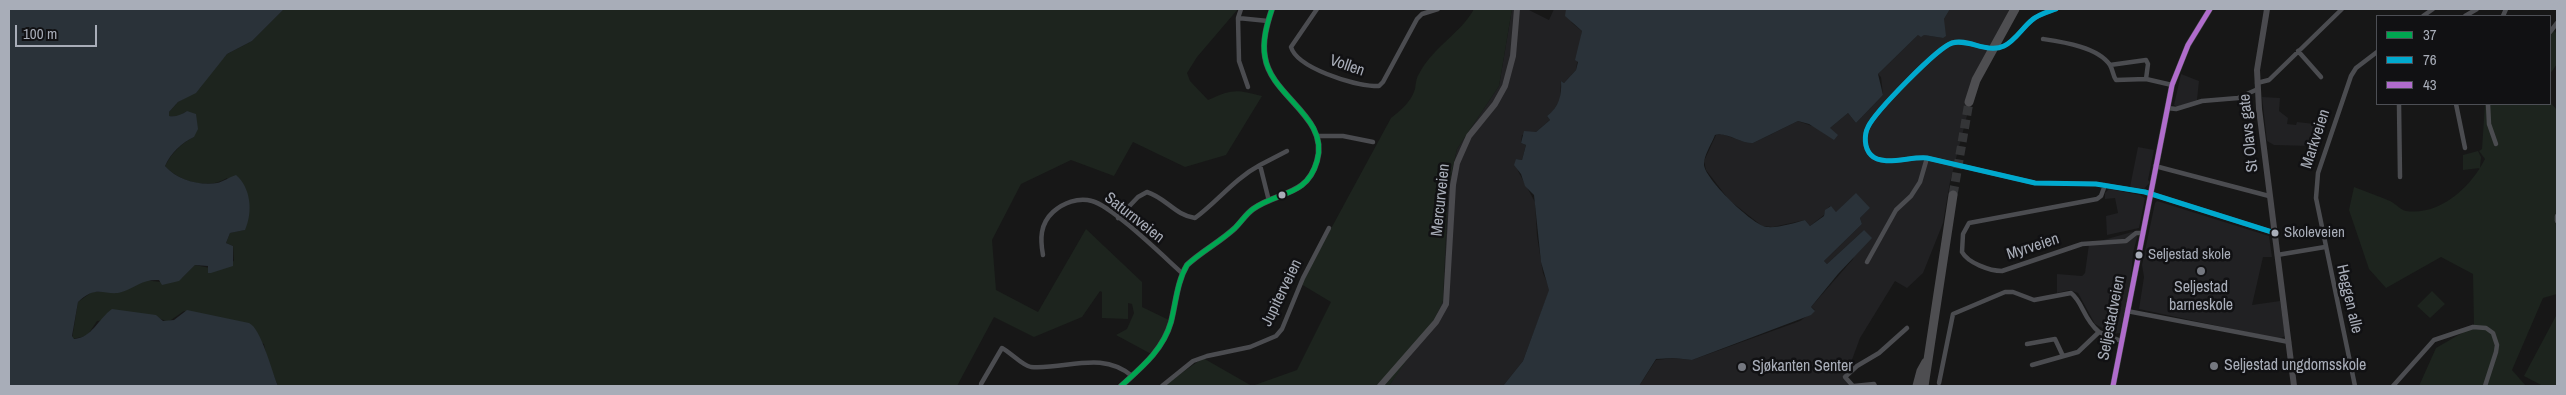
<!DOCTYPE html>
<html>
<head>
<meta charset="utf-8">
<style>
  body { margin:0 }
  #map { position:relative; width:2566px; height:395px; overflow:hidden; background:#171717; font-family:"Archivo Narrow",sans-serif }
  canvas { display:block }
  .frame { position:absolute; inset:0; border:10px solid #a8adb8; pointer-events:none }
  .legend { position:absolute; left:2376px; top:15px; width:175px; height:90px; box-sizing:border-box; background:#111113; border:1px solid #4d4f55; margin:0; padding:6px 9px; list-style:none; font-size:15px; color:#a8adb8 }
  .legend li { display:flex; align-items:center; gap:10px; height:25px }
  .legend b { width:25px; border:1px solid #4d4f55 }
  .scale { position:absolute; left:15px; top:25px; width:82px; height:22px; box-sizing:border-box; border:2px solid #a8adb8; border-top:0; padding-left:6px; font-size:15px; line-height:18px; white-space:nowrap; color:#a8adb8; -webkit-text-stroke:4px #111113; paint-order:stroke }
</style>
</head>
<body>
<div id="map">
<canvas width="2566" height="395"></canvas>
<div class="frame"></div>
<ul class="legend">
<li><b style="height:6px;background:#00a651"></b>37</li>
<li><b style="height:6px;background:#00a9ce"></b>76</li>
<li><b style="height:6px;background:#b06ccc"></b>43</li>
</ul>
<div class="scale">100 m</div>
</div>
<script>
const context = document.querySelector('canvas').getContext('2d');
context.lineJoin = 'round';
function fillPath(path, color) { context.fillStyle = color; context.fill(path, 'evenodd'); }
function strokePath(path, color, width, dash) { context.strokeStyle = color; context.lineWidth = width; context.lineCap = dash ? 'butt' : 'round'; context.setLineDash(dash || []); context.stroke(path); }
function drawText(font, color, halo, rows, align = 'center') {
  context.font = font + ' "Archivo Narrow",sans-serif'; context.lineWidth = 5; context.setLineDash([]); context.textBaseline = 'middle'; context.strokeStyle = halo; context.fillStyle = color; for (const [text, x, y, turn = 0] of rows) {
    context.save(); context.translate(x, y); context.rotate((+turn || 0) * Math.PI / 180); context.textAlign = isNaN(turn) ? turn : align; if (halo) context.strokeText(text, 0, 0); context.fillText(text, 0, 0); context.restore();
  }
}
fillPath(new Path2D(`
  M1512,9H1527L1549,20L1554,9H1566L1572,23L1582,31L1576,70L1564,83L1561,81L1560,100L1553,111L1547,116L1550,120L1536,132L1522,135L1521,143L1526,145L1522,160L1516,159L1518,171L1535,202L1537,236L1543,273L1550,289L1523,361L1503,386H1389L1443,301L1448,190L1457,149L1499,86Z
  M1950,9H2013L1970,104L1950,182L1943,223L1923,273L1907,288L1895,281L1860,338L1846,376L1850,386H1639L1656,360L1674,358L1692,360L1800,321L1815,310L1811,307L1853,259L1864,230L1827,264L1824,261L1862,224L1860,218L1870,208L1836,212L1830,206L1826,210L1824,215L1810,226L1805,220L1773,227L1762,226L1729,200L1706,170L1704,161L1716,135L1722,134L1748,143H1753L1798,121L1815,127L1830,128L1848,113L1856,123L1883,95L1881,77L1878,74L1919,34L1943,38L1944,19Z
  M2181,74L2199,81L2197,100L2177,107L2174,105Z
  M2262,97L2280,98L2279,111L2288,118L2287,124L2296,125L2297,122L2315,124L2312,146L2274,145L2267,141Z
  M2138,147L2154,150L2148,180L2150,182L2144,189L2130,187Z
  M2109,189L2140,195L2145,198L2139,228L2107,235L2106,216L2118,213L2115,198L2105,199V193Z
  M2157,201L2269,236L2272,257H2263L2252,305L2280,301L2285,336L2279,339L2139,309L2144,277L2142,265L2155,203Z
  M2132,232L2138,234L2133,253L2131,278L2120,333L2113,334L2095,324L2078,293L2069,290L2057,293V274L2082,276L2085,273L2089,244Z`), '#212123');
fillPath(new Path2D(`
  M284,9H1238L1197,57L1187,73L1190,81L1208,100C1233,89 1235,89 1262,96L1226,155L1185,167L1133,142L1114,176L1071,160L1021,184L992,240L996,290L1038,312L1086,229L1142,282V307L1171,321L1153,355L1116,335L1127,329L1134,313L1132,304L1128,303V319L1102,318V292L1100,291L1082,317L1034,337L994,317L957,386H278L267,360L264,344L184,311L168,322L156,317L97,321L87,336L72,339L78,302L92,292H121L144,280L161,282L182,278L195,265L210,268L234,261L233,246L226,243L230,233L244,230L227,178C209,190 179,182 165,166C172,153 181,143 194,137L187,111L179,116H169V112L178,102L200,88L209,74L227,54L252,41Z
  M1474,9H1512L1499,86L1457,149L1448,190L1443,301L1433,322L1389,386H1163L1203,358L1252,386L1297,370L1331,302L1301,284L1391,118C1401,110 1411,102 1415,89C1416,84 1416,78 1419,74C1432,48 1461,33 1474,9Z
  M2550,26L2557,34V64L2550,74Z
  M2550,102L2557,110V294L2543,298L2512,370L2526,386H2419L2436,348L2474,326L2473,274L2441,257L2386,288L2369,269L2349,210L2354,187C2366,192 2379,196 2390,201C2396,204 2401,210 2406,211C2440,216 2471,187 2485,159L2479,151L2482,149L2485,104H2550Z
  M2478,151L2481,157L2480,168L2463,170V155Z
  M2432,291L2445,304L2430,318L2417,306Z
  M2557,314V386H2543L2524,376Z`), '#1d241e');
fillPath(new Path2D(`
  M9,9H284L252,41L227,54L196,93L178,102L169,112V116C176,117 181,115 187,111L196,114L198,129L194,137C181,143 171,153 165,166C177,180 200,186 217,183C223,182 229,177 236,175C251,188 253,212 245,230L230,233L226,243L233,246V266L211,273H208V266L195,265L179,281L162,285L159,280C143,279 136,287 122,292C106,297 97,283 78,302L72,336L74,339C92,338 98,319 112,309L156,315L163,321L174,320L187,310L249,323C261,328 272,372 278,386H9Z
  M1566,9H1950L1944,19L1946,36L1943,38L1924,35L1921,37L1918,35L1878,74L1883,95L1856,123L1848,113L1830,128L1838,135L1834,140L1809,124L1798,121L1753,143C1741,144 1726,131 1715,135C1712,143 1704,155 1704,164C1703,177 1753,226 1767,227C1778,228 1795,223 1805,220L1810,226L1824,216L1825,210L1831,206L1836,212L1856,193L1870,208L1860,218L1862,224L1824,261L1827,264L1864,230L1872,238L1838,274L1811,307L1815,311L1811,315L1692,360L1674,358L1656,359L1639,386H1503L1523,361L1549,290L1541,262L1534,195L1525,186L1521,174L1514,165L1516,159L1522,160L1526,145L1521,143L1524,131L1536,132L1550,120L1547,116C1559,107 1562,95 1561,81L1564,83L1576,70L1578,62L1575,60L1582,31L1565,16Z`), '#2a3239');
strokePath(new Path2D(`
  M1953,195L1969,102`), '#343537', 9, [9, 4.5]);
strokePath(new Path2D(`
  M1317,9L1291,47C1297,68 1353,85 1374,86H1379L1383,82L1417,19L1422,14L1438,9
  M2056,9C2048,12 2039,14 2032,20C2023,27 2015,41 2004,46C1987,54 1968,38 1952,43C1937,48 1875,112 1868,127C1864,135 1864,148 1871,155C1882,167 1911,156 1927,158L2035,183L2096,184L2145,192L2275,233
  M2423,16L2433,9
  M2465,16L2477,9
  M2503,16L2506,9
  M1238,18L1241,9
  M2550,32L2557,23
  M2043,39C2063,42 2098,47 2110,65C2113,70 2113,76 2116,80L2146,79L2172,85
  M2298,51L2321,77
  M2110,65L2146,60L2148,64L2146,79
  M2257,83L2269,80L2342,9
  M1248,87L1239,61L1238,18L1268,21
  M2399,104L2400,177
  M2456,104L2465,148
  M2488,104L2489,124L2496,144
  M2167,108L2176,109L2202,101L2238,98L2258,89
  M1317,136H1343L1373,142
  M1260,165L1287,151
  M2155,166L2269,196
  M2105,185L2101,196L2097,199L1969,223L1963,234L1962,252C1968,263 1990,271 2002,271L2082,244L2126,241L2136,233H2143
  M2557,216V221
  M1118,218L1138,197L1147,192C1166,198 1175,215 1195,218C1218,201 1234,179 1260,165L1269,201
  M1043,255C1040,239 1040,224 1053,212C1063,203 1078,197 1092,201C1112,206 1164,257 1182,273
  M2277,255L2325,247
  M1867,262L1896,210L1911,196L1920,182L1927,158
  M2127,311L2289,342
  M2027,344L2055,339L2063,356
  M2032,365L2078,352L2099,332L2121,341
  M1939,383L1953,314L2005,292H2013L2034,300L2071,293C2083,302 2083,319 2099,332
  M981,384L1002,348C1010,352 1024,367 1031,367C1066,370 1101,350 1132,376
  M1162,386L1193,361L1207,356L1250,347L1276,336L1282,329L1303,278L1329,228
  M1853,386L1845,377L1857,366L1879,353L1907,328
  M1854,386L1874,384L1875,386
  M2355,386L2316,198L2318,173L2351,76L2356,68L2377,52
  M2393,386L2434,340L2473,327L2486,328L2493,333L2497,345L2496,352L2485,386`), '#4b4c50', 4.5);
strokePath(new Path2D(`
  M2267,9L2257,70L2259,109L2294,386
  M1121,386C1142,367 1163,350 1171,322C1176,302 1177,282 1187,265C1202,251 1220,242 1235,228C1242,221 1246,214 1253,209C1278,191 1307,197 1317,161C1330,117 1271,97 1265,57C1262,41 1267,24 1272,9
  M1380,386L1436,322L1446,304L1453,185L1457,163L1469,136L1495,104L1505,86L1513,56L1517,9
  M2113,386L2172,85L2188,45L2210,9`), '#4a4a4e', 6);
strokePath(new Path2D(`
  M1969,102L1976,80L2015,9
  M1917,386L1921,371L1926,362
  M1924,386L1953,195`), '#4e4e51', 9);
strokePath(new Path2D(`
  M1121,386C1142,367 1163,350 1171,322C1176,302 1177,282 1187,265C1202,251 1220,242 1235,228C1242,221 1246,214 1253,209C1278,191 1307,197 1317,161C1330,117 1271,97 1265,57C1262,41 1267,24 1272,9`), '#00a651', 5);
strokePath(new Path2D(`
  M2056,9C2048,12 2039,14 2032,20C2023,27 2015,41 2004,46C1987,54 1968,38 1952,43C1937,48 1875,112 1868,127C1864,135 1864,148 1871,155C1882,167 1911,156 1927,158L2035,183L2096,184L2145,192L2275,233`), '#00a9ce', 5);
strokePath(new Path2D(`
  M2113,386L2172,85L2188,45L2210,9`), '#b06ccc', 5);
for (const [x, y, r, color] of [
  [1282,195,4.5,"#a8adb8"],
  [2275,233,4.5,"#a8adb8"],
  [2139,255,4.5,"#a8adb8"],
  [2201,271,5,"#757880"],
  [2214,366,5,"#757880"],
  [1742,367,5,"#757880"]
]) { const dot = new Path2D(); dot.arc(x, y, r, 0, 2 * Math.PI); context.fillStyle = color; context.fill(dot); strokePath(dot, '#111113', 2); }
drawText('15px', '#a8adb8', '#111113', [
  ["Skoleveien",2284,233],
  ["Seljestad skole",2148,255]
], 'left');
drawText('16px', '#a8adb8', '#111113', [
  ["Vollen",1347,66,19],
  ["St Olavs gate",2249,133,-96],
  ["Markveien",2316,139,-72],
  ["Mercurveien",1441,200,-84],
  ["Saturnveien",1134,218,38],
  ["Myrveien",2033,247,-18],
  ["Jupiterveien",1282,293,-64],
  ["Heggen alle",2349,299,77],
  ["Seljestadveien",2112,318,-79]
]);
drawText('16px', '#a8adb8', '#111113', [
  ["Seljestad",2201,288,"center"],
  ["barneskole",2201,306,"center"],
  ["Seljestad ungdomsskole",2224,366],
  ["Sjøkanten Senter",1752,367]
], 'left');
</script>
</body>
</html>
